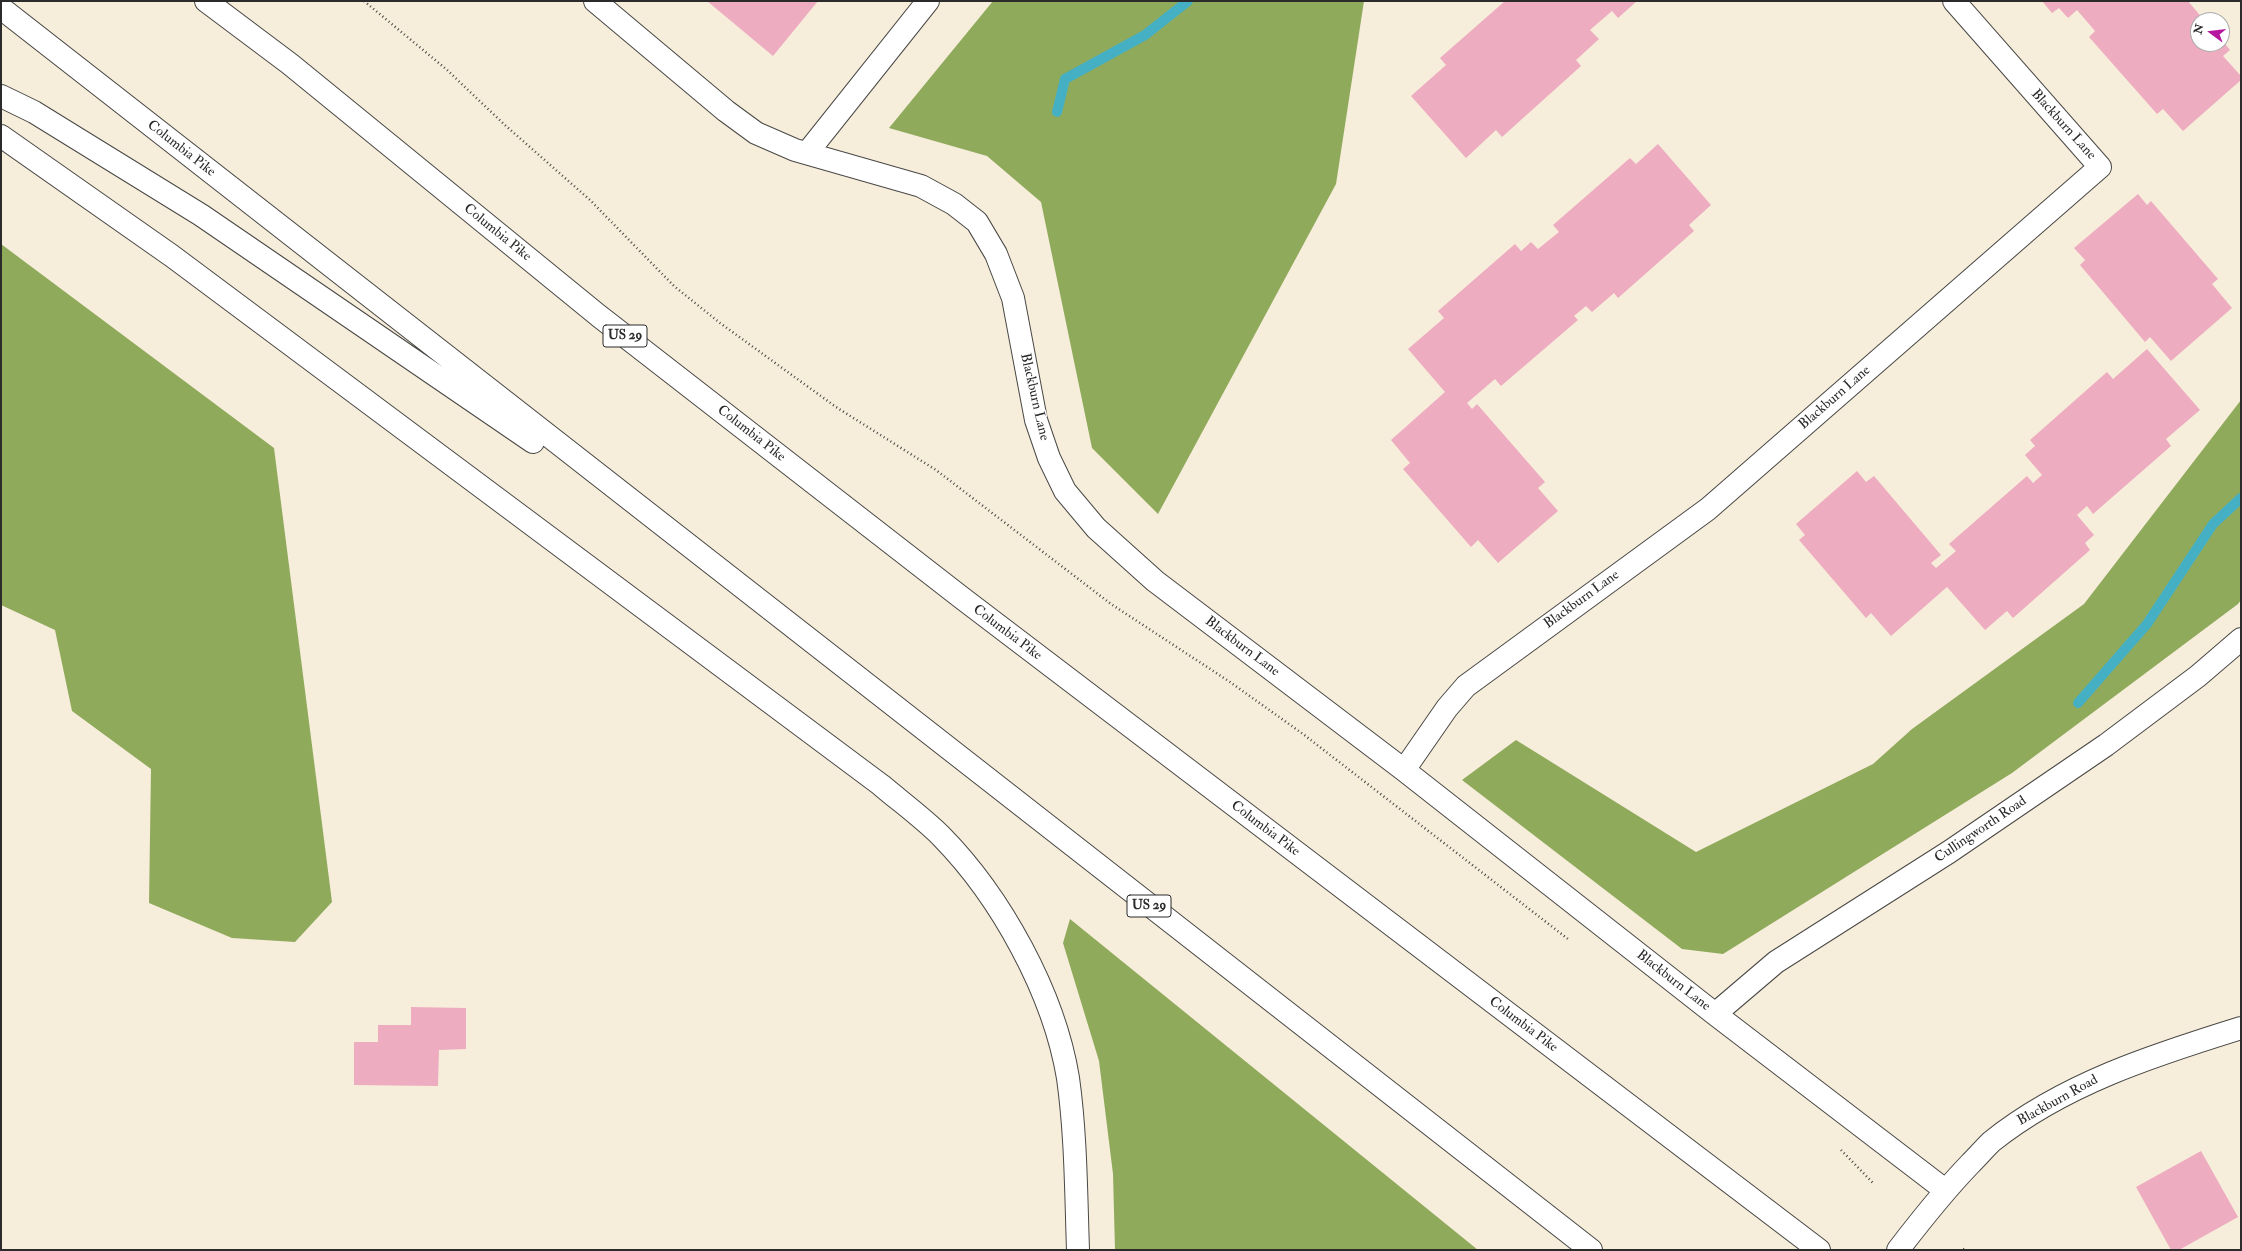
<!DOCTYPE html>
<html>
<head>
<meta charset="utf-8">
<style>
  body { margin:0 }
  #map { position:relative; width:2242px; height:1251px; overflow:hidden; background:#f6eddb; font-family:"IM FELL Double Pica",serif }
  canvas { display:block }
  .frame { position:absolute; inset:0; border:2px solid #2b2b2b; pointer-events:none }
  .north { position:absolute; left:2190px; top:12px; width:40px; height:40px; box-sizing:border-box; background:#fff; border:1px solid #aaa; border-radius:50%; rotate:285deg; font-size:11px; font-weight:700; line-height:16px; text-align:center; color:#2b2b2b }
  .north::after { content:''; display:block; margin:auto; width:14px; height:18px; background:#b5179e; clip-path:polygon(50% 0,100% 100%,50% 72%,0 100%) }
</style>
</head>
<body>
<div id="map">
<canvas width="2242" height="1251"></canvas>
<div class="frame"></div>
<div class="north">N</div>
</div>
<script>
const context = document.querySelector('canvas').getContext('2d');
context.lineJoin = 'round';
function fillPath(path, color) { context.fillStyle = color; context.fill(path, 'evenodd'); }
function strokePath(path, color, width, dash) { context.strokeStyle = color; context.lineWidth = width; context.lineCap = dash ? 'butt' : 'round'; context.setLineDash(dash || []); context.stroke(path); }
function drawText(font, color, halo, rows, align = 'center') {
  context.font = font + ' "IM FELL Double Pica",serif'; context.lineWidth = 3; context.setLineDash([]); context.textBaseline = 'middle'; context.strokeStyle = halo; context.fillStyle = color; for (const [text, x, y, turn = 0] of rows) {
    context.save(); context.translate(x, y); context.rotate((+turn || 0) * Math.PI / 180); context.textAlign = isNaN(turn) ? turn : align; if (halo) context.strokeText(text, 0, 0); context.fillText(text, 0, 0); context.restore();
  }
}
fillPath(new Path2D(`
  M993,1H1364L1336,184L1158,514L1092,448L1041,202L987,156L889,128Z
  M1,244L274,448L332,902L295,942L232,938L149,903L151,769L72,711L55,630L1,605Z
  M2241,400V600L2238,604L2012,773L1723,954L1682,949L1462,780L1516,740L1696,852L1873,764L1912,729L2084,604Z
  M1070,919L1478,1250H1115L1113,1174L1099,1061L1063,943Z`), '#90aa5c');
strokePath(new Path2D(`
  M1057,112L1065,79L1145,35L1188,1
  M2078,703L2147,624L2213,524L2241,498`), '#45b0c4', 10);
fillPath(new Path2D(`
  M707,1H818L773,56Z
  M1505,1H1637L1618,18L1612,11L1590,30L1599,39L1576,60L1581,66L1502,137L1496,130L1466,158L1411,96L1446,65L1440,58Z
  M2042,1H2188L2204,20H2198V44H2222V40L2230,50L2223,56L2241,76V80L2183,131L2163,109L2157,114L2089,37L2095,31L2077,10L2068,18L2059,8L2052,13Z
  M1658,144L1711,205L1689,225L1694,231L1618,298L1614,293L1592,312L1586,306L1574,316L1578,320L1501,386L1495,379L1467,403L1472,409L1477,404L1545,482L1538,488L1558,511L1498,563L1478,540L1471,547L1403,469L1410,463L1391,440L1445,392L1408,349L1444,318L1438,311L1515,244L1521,251L1531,242L1538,249L1559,232L1553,225L1630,158L1636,164Z
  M2138,194L2147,205L2151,201L2218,279L2212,284L2232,308L2171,361L2150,337L2145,342L2080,265L2085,260L2074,248Z
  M2147,349L2200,410L2166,439L2171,446L2093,514L2087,506L2077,515L2094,535L2085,543L2090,550L2013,618L2007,611L1985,630L1947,587L1891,636L1871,613L1866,618L1799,540L1805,535L1796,524L1857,471L1866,482L1874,476L1941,555L1931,563L1936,568L1956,551L1949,544L2027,476L2033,483L2042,475L2025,455L2035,446L2030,440L2107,372L2113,379Z
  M411,1007L466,1008V1049L439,1050L438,1086L354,1085V1042H378V1025H411Z
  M2201,1151L2238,1217L2179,1250H2171L2136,1187Z`), '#eeacc0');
const minor = new Path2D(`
  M595,1L726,111L756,133L795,150L921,186L954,204L977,222L996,254L1013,298L1036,420L1049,458L1065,491L1096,528L1155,581L1404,770L1715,1014L1945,1190
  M807,153L928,1
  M1404,770L1447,708L1466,686L1708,509L2100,167L1954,1
  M1715,1014L1776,962L1949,852L2106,745L2198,676L2241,639
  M1898,1250C1921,1220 1944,1191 1970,1164C1977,1157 1984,1149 1991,1142C2063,1084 2154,1055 2241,1028`);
const major = new Path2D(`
  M1,136L172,256L881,785C901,802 923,818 941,836C1001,897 1054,993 1068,1078C1076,1135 1076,1193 1078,1250`);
const highway = new Path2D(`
  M206,1L290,64L599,316L962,598L1819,1250
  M1,8L1591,1250
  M1,96L34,112L201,215L533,442`);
strokePath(minor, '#494845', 24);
strokePath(major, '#494845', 24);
strokePath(highway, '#494845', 24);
strokePath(new Path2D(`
  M364,1L446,69L506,126L590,200L674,286L720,323L836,407L936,470L1111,604L1230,682L1303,734L1568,939
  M1841,1150L1874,1184
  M1963,1249L1966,1250`), '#494845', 2.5, [1, 3]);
strokePath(minor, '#fff', 22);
strokePath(major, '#fff', 22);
strokePath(highway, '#fff', 22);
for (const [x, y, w] of [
  [625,336,44],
  [1149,906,44]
]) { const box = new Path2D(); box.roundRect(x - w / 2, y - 11, w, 22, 3); context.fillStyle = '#fff'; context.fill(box); strokePath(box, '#2b2b2b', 1); }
drawText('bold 13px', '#2b2b2b', null, [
  ["US 29",625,336],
  ["US 29",1149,906]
]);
drawText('14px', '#2b2b2b', '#fff', [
  ["Blackburn Lane",2063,125,48],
  ["Columbia Pike",181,149,38],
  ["Columbia Pike",497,233,39],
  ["Blackburn Lane",1034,397,77],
  ["Blackburn Lane",1835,398,-41],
  ["Columbia Pike",751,434,38],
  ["Blackburn Lane",1582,600,-36],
  ["Columbia Pike",1007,633,37],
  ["Blackburn Lane",1242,647,37],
  ["Columbia Pike",1265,829,37],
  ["Cullingworth Road",1981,830,-34],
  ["Blackburn Lane",1673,981,38],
  ["Columbia Pike",1523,1025,37],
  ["Blackburn Road",2058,1101,-29]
]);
</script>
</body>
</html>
